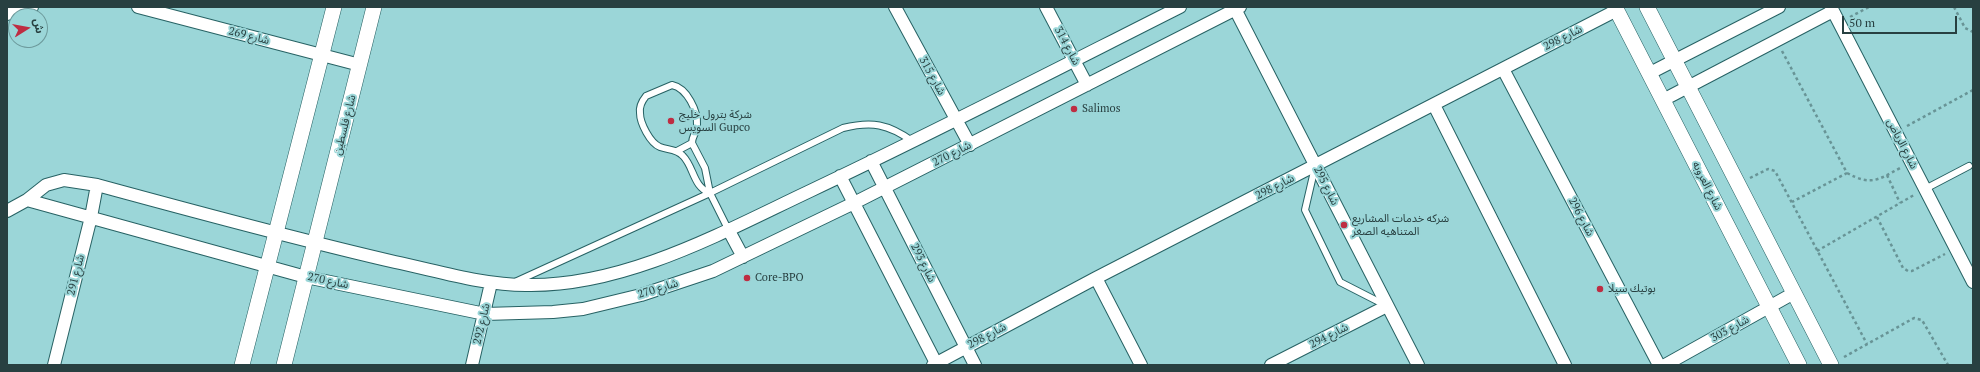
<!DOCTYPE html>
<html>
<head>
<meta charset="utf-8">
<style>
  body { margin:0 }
  #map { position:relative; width:1980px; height:372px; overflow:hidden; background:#9bd6d8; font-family:"PT Serif","Noto Sans Arabic",serif }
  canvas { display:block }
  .frame { position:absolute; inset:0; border:8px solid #284041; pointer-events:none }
  .north { position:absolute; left:8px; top:8px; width:40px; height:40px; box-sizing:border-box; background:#9bd6d8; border:1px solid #6d9a9c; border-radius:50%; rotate:79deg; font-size:11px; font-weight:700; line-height:16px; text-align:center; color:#284041 }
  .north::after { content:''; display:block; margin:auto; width:14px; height:18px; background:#be2d42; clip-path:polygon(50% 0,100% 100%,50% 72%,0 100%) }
  .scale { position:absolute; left:1842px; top:16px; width:115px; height:18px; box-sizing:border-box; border:2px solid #284041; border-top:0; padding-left:5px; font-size:12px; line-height:14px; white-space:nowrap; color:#284041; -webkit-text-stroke:3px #9bd6d8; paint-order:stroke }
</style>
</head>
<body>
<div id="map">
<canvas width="1980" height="372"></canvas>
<div class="frame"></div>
<div class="north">ش</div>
<div class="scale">50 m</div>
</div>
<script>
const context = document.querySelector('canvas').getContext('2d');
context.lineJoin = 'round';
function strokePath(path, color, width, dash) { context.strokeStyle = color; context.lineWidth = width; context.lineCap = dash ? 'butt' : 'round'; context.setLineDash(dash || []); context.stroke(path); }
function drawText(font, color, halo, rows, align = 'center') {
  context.font = font + ' "PT Serif","Noto Sans Arabic",serif'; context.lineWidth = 4; context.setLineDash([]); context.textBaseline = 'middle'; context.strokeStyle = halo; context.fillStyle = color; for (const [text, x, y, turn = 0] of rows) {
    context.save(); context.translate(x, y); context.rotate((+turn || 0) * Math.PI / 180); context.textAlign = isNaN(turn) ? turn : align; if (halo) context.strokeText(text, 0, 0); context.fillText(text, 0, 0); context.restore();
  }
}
const service = new Path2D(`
  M672,85C687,88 698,111 697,125C697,132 692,136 692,143L705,168L710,193C693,187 694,167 683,156C677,149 668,150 660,147C650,143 640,123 640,113C639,107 642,101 646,96Z
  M677,151L692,143
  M1315,167L1305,210L1340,282L1385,305
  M1925,189L1969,166
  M710,193L728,229
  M515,282L710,193L843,128C872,121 888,124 912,141`);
const minor = new Path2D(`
  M138,7L360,65
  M895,7L970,145
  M1046,7L1087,85
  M1234,7L1418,365
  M1831,7L1973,282
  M7,14L32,7
  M1503,69L1659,365
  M1650,73L1779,7
  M1663,100L1833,11
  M1434,105L1565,365
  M871,161L975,365
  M840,176L937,365
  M27,200L306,277L485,314L553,312L583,309L641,295L713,271L854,203L1240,7
  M7,211L27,200L46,185L64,180L97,185C196,212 295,239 395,262C438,271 482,285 526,285C625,287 723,232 810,191C935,132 1057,69 1180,7
  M728,229L743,257
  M1096,278L1141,365
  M54,365L91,217L97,185
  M472,365L491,283
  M933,365L1096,278L1617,10
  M1271,365L1387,306
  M1665,365L1794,293`);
const tertiary = new Path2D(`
  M1615,7L1799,365
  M1647,7L1831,365
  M242,365L334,7
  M284,365L374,7`);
strokePath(service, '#276264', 8);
strokePath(minor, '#276264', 14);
strokePath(tertiary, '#276264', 16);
strokePath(new Path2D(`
  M1954,7L1965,28L1973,32
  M1850,17L1869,7
  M1782,51L1847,173L1792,202
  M1907,126L1973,90
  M1847,173C1871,186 1878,180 1900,168
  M1887,175L1900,203
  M1750,178L1768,169L1775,171L1867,344
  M1877,217L1903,268L1908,271H1912L1945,254
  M1817,251L1914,195
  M1844,357L1914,318L1922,320L1948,365`), '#689496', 2.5, [3, 3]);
strokePath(service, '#fff', 6);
strokePath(minor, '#fff', 12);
strokePath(tertiary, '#fff', 15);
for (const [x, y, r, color] of [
  [1074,109,4,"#be2d42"],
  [671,121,4,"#be2d42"],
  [1344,225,4,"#be2d42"],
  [747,278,4,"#be2d42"],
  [1600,289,4,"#be2d42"]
]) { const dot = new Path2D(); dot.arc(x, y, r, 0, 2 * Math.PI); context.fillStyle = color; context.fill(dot); strokePath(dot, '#9bd6d8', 1.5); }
drawText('11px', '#284041', '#9bd6d8', [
  ["شارع 269",249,36,14],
  ["شارع 298",1563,38,-27],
  ["شارع 314",1067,46,62],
  ["شارع 315",932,76,61],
  ["شارع فلسطين",345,125,-76],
  ["شارع الرياض",1902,144,63],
  ["شارع 270",952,154,-27],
  ["شارع 295",1326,186,63],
  ["شارع العروبه",1707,186,63],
  ["شارع 298",1275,187,-27],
  ["شارع 296",1581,217,62],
  ["شارع 293",923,263,63],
  ["شارع 291",76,275,-76],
  ["شارع 270",328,281,12],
  ["شارع 270",658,289,-17],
  ["شارع 292",482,324,-77],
  ["شارع 303",1730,329,-29],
  ["شارع 298",987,336,-28],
  ["شارع 294",1329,336,-27]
]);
drawText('11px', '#284041', '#9bd6d8', [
  ["Salimos",1082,109],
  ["شركة بترول خليج",679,115],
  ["السويس Gupco",679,128],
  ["شركه خدمات المشاريع",1352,219],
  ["المتناهيه الصغر",1352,232],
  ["Core-BPO",755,278],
  ["بوتيك سيلا",1608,289]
], 'left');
</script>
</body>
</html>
